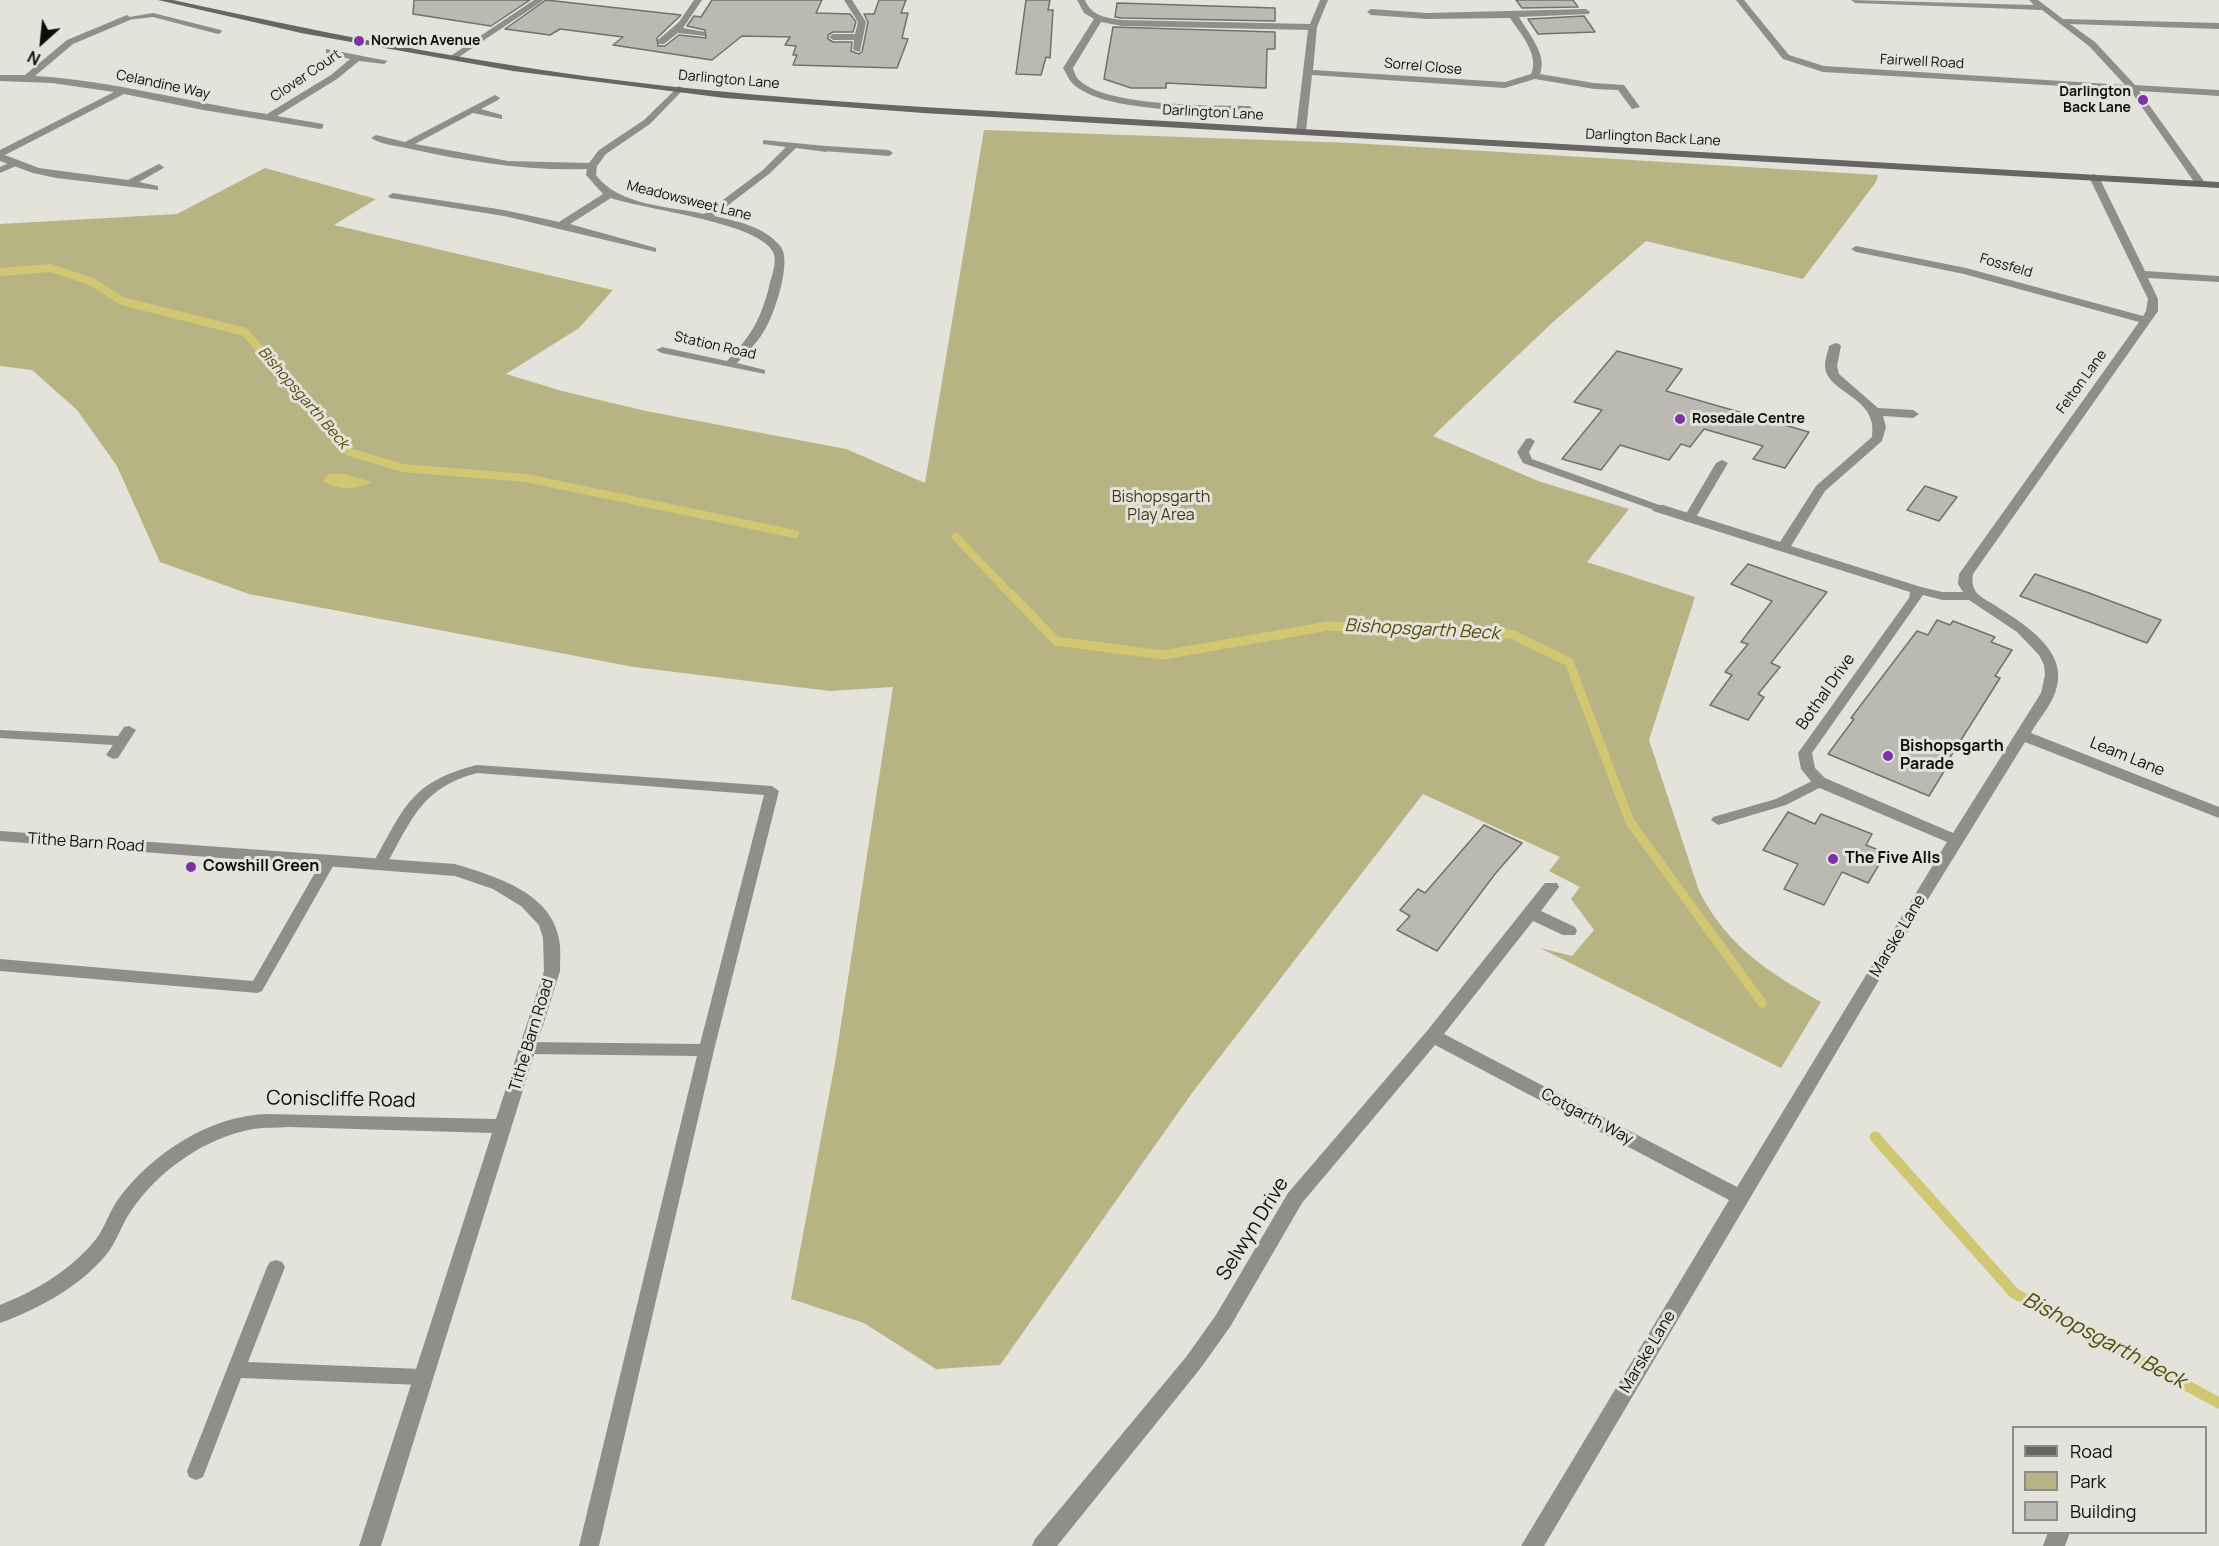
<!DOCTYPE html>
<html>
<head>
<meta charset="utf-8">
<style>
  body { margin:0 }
  #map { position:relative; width:2219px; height:1546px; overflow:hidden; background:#e3e3db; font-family:Manrope,sans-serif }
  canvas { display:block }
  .legend { position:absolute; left:2012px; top:1426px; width:195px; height:108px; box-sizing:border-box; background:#e3e3db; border:2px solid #8d8d87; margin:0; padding:8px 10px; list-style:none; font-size:18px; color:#0d0d0a }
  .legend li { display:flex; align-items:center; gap:12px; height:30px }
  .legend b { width:30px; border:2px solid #8d8d87 }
  .north { position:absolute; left:12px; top:12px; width:60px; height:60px; -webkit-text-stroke:4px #e3e3db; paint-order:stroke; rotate:207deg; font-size:16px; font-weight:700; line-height:24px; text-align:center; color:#0d0d0a }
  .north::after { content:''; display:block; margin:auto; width:21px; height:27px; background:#0d0d0a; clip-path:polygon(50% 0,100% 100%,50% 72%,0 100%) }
</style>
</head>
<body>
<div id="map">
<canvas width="2219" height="1546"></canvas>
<ul class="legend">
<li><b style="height:8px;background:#676662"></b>Road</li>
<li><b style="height:16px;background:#b8b383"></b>Park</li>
<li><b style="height:16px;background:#bbbab2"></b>Building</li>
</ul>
<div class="north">N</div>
</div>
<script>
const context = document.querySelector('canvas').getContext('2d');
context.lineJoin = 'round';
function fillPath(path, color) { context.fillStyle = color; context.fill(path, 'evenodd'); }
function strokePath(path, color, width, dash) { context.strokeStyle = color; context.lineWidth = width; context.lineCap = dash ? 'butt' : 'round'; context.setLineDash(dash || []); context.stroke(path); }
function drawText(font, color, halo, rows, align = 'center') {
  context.font = font + ' Manrope,sans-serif'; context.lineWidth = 6; context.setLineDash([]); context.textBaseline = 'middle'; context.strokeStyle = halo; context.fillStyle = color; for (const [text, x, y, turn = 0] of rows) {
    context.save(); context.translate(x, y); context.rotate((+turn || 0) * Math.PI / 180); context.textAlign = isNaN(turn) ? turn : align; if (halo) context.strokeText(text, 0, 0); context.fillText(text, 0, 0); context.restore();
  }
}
fillPath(new Path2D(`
  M984,130L1352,143L1878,175L1876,182L1803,279L1646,241L1553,322L1433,436L1538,481L1629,509L1587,562L1695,597L1649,740L1699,891C1728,947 1768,972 1821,1002L1781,1068L1540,948L1572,956L1594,930L1571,899L1580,887L1549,871L1560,857L1423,794L1192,1093L1000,1365L936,1369L864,1323L791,1299L835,1063L893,687L830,691L634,667L249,594L160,562L117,466L77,410L32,370L0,366V224L177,214L265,168L376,199L334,225L613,290L579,328L506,374L562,391L646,411L846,449L925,483Z`), '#b8b383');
fillPath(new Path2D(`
  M329,474H344L372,482C354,490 340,491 323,481Z`), '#d1c772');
strokePath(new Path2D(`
  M0,272L51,268L90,281L122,301L245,332L349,452L403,468L526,478L795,534
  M956,537L1012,596`), '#d1c772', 8);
strokePath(new Path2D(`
  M1011,594L1056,641L1163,655L1328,626L1511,634L1569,662L1630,822L1762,1003`), '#d1c772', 9);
strokePath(new Path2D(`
  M1875,1137L2014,1293L2219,1403`), '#d1c772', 11);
const building = new Path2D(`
  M414,0H530L491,26L413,14Z
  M546,0L681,15L657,38L658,46H665L679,35L706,38L705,30L687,26L694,16L701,17L712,0H822L816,13L850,14L856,22L853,32H833L828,35V39L833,42H852L851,51L859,54L862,52L868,22L864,14H874L879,0H906L901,13H908L902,38L908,39L897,68L793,65L797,55H793L796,46L785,45L790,37L742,36L712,60L613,45L623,37L560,29L550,35L505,29Z
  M1026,0H1050L1048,10H1053L1050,58L1046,57L1041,75L1016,74Z
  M1516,0H1573L1578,7L1522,8Z
  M1117,3L1275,8V21L1122,18L1115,17Z
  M1584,16L1595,32L1538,34L1528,19Z
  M1113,27L1275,32V49H1267L1266,88L1166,83V88H1131L1104,79Z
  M1617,351L1682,369L1666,391L1809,432L1785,468L1753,459L1763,446L1704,429L1690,447L1681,444L1669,460L1620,445L1601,470L1562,459L1602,410L1574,402Z
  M1925,486L1957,497L1939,521L1907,510Z
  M1748,564L1827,592L1771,663L1780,667L1758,694L1764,697L1748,720L1710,705L1732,675L1725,672L1748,644L1741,642L1772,601L1731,584Z
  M2035,574L2089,593L2161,620L2147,643L2020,596Z
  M1937,620L1950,625L1953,621L1995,637L1991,642L2012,650L1995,676L2000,678L1949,759L1951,760L1929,796L1828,754L1854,719L1851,718L1917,631L1928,635Z
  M1788,812L1815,824L1821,814L1872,834L1866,845L1886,853L1868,883L1842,872L1824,905L1784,889L1798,864L1763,850Z
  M1484,825L1522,843L1495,874L1437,951L1397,930L1410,916L1400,910L1418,889L1425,893Z`);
fillPath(building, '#bbbab2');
strokePath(building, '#72716a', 1.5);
fillPath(new Path2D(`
  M153,13L221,30L222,32L218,34L153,17L127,20L123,18Z
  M826,146L889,150L893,153L889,156L823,151V147Z
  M13,161L16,162V166L0,173V167Z
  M393,193L504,210L509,213L504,216L390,198L388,196Z
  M1530,438L1535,441L1529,452L1532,459L1662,506L1664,508L1662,510H1654L1523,463L1517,452L1526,439Z
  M1722,460L1728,463L1695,519L1689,522L1685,521L1683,519L1716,463Z
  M129,726L136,730L118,758L113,759L106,755L113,745L0,738V730L118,736L124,727Z
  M477,765L772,786L779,791L714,1050L599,1546H579L697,1056L528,1054L522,1052L520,1048L522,1044L528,1042L700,1044L764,795L477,773C420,788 411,822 384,869H374L372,865C404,809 409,782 477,765Z
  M1820,777L1825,779L1827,782L1825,785L1786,805L1718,825L1711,820L1713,817L1776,799Z
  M329,856L336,861L262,991L257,993L0,971V959L253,981L324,857Z
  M276,1260L282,1262L285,1267L248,1362L422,1369L428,1371L431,1377L428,1383L422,1385L241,1378L203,1477L196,1480L189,1477L187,1471L267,1267L270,1262Z`), '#8f8e8b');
fillPath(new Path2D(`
  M534,0H544L456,59L449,57Z
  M694,0H702L683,28L705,32V36L678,33L664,44H658V40L679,22Z
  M844,0H852L866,22L860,52L853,50L854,40H833L829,37L833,34H855L858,22Z
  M1077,0H1085C1091,16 1107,18 1122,20L1310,24L1320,0H1328L1317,27L1313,70L1505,82L1531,74C1540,55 1520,33 1510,18L1427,19L1371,15L1367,12L1371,9L1427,13L1586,9L1590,12L1589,14L1519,17C1528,33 1548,55 1540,74L1594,83L1624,85L1640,107L1632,109L1618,90L1594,89L1535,79L1505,88L1312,75L1306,131L1301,134L1296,131L1308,30L1122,26L1101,22L1073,68C1074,72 1076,77 1079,80C1106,107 1211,105 1249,106L1254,109L1249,112C1207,111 1104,113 1073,84C1069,80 1066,73 1063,68L1094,19L1084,13Z
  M1736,0H1744L1789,55L1824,66L2125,85L2089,46L2042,10L1855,3L1851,0L2034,5L2029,0H2038L2063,19L2219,23V29L2070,24L2095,42L2135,85L2219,90V96L2139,91L2206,184L2197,186L2130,90L1823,72L1783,59Z
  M127,15L131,18L130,20L73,44L35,76C113,81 189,102 267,114L331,75L350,59L326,53V49L388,61L384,64L359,61L337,79L277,116L323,124V128L320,129L203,110L124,94L5,155L39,168L128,180L159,164L164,167L162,169L139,182L158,186V190L56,178L33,173L0,161V150L114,92L52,83L0,81V75H25L67,40Z
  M679,86L684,89L682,91L650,124L606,154L597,166L596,175C619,206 669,206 704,214L763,170L786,147L763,144V140L826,146L831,149L826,152L796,148L769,174L714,216C737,221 766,227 781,247C792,262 774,316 764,331C757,343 747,353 737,363L765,370V374L662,353L656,350L662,347L727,361C751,336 760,321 769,287C771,277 778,262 773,252C758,222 645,210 611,198L570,224L656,248V252L500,215L499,213L504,210L559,222L603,194L586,175L587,169C527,171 470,162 411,149C399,146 381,145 371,138L376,135L405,142L495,95L500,98L498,100L481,109L502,115V119L473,113L415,144L508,161L589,163L599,150L644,120Z
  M2094,174L2099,177L2145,271L2219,276V282L2148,278L2158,299V311L1973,574C1972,581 1972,585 1976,592C1981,598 1992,603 1999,608C2027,626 2071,653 2055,693C2050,707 2038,720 2031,733L2219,807V818L2025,742L1904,938L1544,1546H1521L1729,1200L1435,1045L1302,1203L1230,1327L1200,1369L1057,1546H1032L1035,1539L1186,1357L1216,1315L1288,1193L1427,1031L1545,883H1557L1559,887L1541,911L1575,927L1577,931L1575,935H1563L1533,921L1444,1034L1737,1187L1947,842L1815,786L1801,769L1798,753L1909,598L1910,592L1653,511L1652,508L1653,505H1663L1780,542L1816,486L1872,437C1879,395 1825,394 1825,365C1825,359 1828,352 1829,346L1835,343L1839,344L1841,346L1837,366L1839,374L1878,408L1913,410L1919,414L1913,418L1883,416L1886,427L1882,441L1825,491L1791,546L1921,587L1942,592H1963L1958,584L1959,574L2139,322L1964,274L1856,252L1851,249L1856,246L1966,268L2143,316L2146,311L2148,299L2089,177ZM1923,595L1942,600H1969L2017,632L2039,655L2044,665L2045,675L2041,693L1953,833L1825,778L1815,768L1812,753Z
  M0,831L455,864C494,876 551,892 559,939C561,949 560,960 560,971L381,1546H359L492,1133L289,1127C277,1128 265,1127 253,1129C204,1138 158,1171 131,1211C121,1225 117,1242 106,1255C78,1288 40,1308 0,1323V1305C35,1291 66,1273 91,1245C104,1232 108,1213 119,1198C152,1154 209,1116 266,1114L496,1119L544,971L543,938L539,925L521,906L493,889L455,876L0,841Z
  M2048,1532H2070L2065,1546H2043Z`), '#8f8e8b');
fillPath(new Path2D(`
  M158,0H173C309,30 446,57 584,76C697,91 810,100 923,107L2219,182V188L923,113L725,98L513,71L301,33Z`), '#676662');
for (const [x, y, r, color] of [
  [359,41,6,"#7d32a3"],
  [2143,100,6,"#7d32a3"],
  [1680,419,6,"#7d32a3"],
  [1888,756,6,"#7d32a3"],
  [1833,859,6,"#7d32a3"],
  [191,867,6,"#7d32a3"]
]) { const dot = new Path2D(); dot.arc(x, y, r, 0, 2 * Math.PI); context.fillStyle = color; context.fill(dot); strokePath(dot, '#e3e3db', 2); }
drawText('bold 14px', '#0d0d0a', '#e3e3db', [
  ["Norwich Avenue",371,41],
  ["Darlington",2131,92,"right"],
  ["Back Lane",2131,108,"right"],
  ["Rosedale Centre",1692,419]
], 'left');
drawText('14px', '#0d0d0a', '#e3e3db', [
  ["Fairwell Road",1922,62,3],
  ["Sorrel Close",1423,67,5],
  ["Clover Court",306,76,-34],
  ["Darlington Lane",729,80,5],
  ["Celandine Way",163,85,12],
  ["Darlington Lane",1213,113,3],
  ["Darlington Back Lane",1653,138,3],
  ["Meadowsweet Lane",689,201,14],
  ["Fossfeld",2006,266,16],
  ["Station Road",715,346,13],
  ["Felton Lane",2082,382,-54]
]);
drawText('italic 15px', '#554d09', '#e3e3db', [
  ["Bishopsgarth Beck",303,398,49]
]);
drawText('16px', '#403b16', '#e3e3db', [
  ["Bishopsgarth",1161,498],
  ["Play Area",1161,516]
]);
drawText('16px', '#0d0d0a', '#e3e3db', [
  ["Bothal Drive",1826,692,-55],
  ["Leam Lane",2127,757,22],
  ["Tithe Barn Road",86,843,4],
  ["Marske Lane",1898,936,-59],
  ["Tithe Barn Road",532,1035,-73],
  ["Cotgarth Way",1587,1117,28],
  ["Marske Lane",1648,1352,-59]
]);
drawText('bold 16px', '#0d0d0a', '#e3e3db', [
  ["Bishopsgarth",1900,747],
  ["Parade",1900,765],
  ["The Five Alls",1845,859],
  ["Cowshill Green",203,867]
], 'left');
drawText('italic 18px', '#554d09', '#e3e3db', [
  ["Bishopsgarth Beck",1422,630,3]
]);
drawText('20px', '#0d0d0a', '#e3e3db', [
  ["Coniscliffe Road",341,1100,1],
  ["Selwyn Drive",1253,1229,-58]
]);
drawText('italic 21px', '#554d09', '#e3e3db', [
  ["Bishopsgarth Beck",2104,1341,28]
]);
</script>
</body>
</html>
